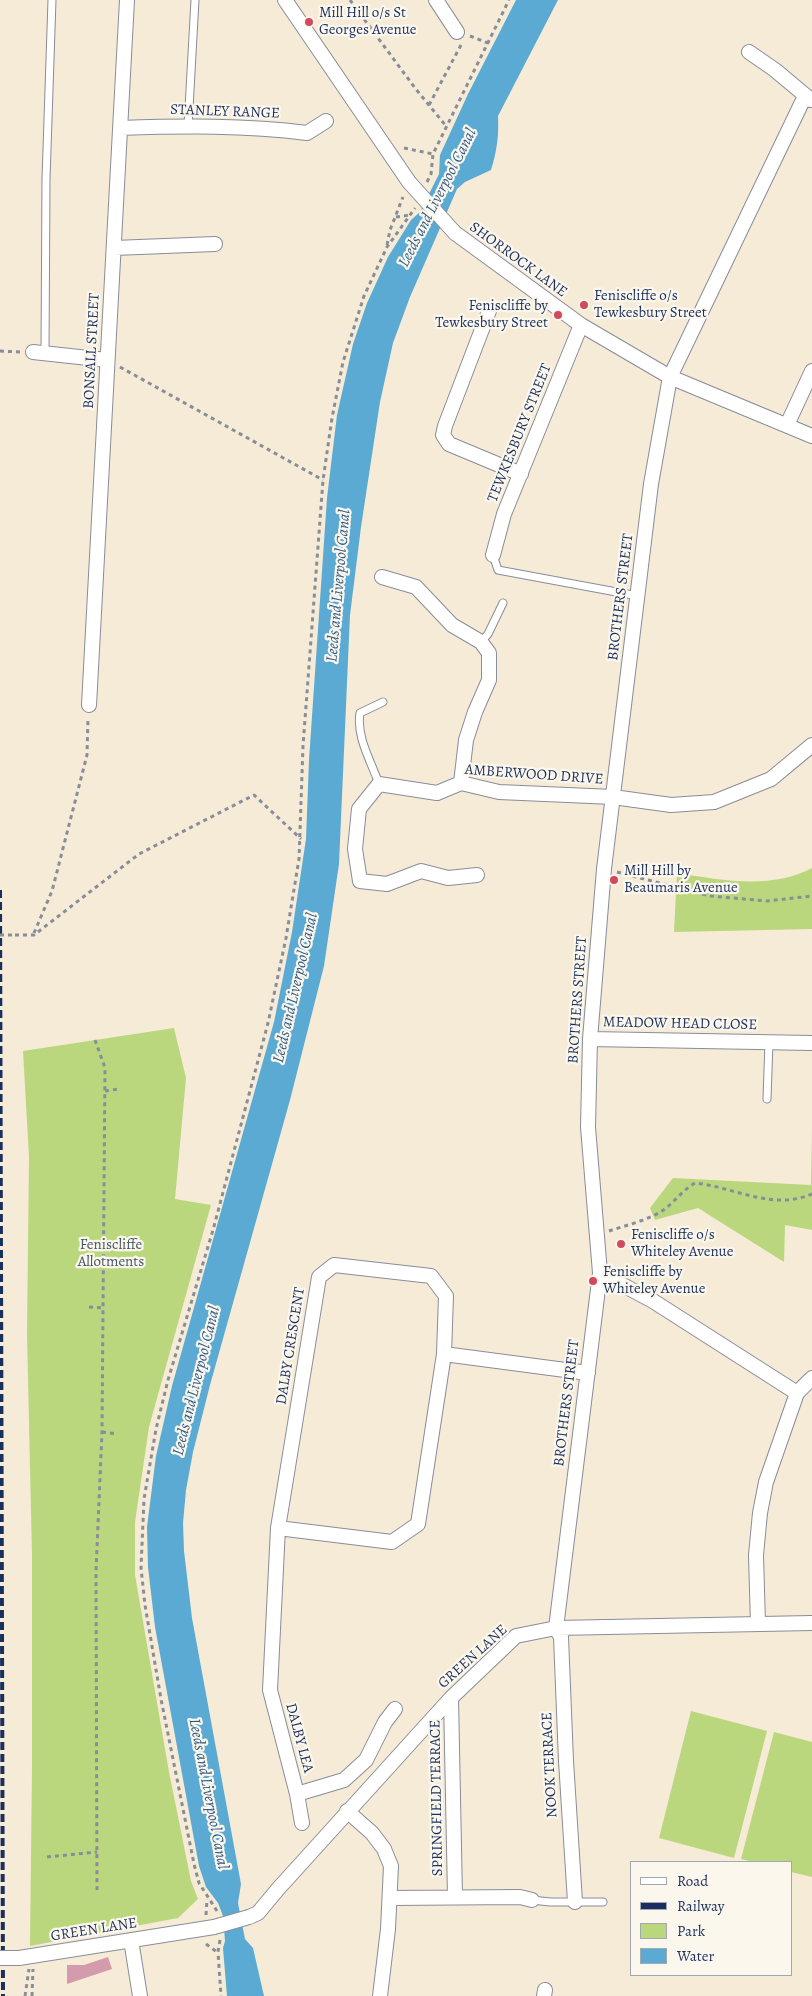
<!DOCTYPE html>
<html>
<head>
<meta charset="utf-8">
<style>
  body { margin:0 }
  #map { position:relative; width:812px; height:1996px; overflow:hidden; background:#f6ebd7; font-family:Alegreya,serif }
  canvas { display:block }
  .legend { position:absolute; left:630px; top:1861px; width:162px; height:115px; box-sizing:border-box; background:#fbf7ec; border:1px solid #a1a7b3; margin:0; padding:6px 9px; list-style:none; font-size:15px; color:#1b2f5e }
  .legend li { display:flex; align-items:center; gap:10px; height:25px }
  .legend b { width:25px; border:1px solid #a1a7b3 }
</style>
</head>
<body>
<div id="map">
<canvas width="812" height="1996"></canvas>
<ul class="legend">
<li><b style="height:6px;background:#fff"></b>Road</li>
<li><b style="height:6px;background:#1b2f5e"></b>Railway</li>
<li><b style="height:14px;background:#bbd77d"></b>Park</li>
<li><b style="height:14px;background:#5aaad4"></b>Water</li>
</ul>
</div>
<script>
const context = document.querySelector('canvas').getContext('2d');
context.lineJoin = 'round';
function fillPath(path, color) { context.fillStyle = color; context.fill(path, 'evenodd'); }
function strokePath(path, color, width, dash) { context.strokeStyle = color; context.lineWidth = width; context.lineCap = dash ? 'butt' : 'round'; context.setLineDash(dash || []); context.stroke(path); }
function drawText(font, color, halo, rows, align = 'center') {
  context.font = font + ' Alegreya,serif'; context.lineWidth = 4.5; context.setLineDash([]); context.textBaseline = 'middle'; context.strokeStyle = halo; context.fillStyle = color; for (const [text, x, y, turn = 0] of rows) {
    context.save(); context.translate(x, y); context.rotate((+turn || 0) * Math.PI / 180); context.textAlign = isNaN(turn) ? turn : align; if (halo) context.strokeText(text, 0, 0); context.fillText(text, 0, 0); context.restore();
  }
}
fillPath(new Path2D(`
  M812,868V929L674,932L677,873C721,880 771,890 812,868Z
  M174,1028L186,1078L175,1199L211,1205L149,1427L135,1522V1575L169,1772L191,1881L198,1899L178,1918L30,1946L32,1766V1556L27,1334L29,1157L23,1051Z
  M812,1131V1230L785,1225L784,1262L698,1208L655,1220L650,1208L673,1178L811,1185Z
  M691,1711L767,1731L734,1858L659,1838Z
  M774,1732L812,1742V1877L791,1872V1862H754L741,1859Z`), '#bbd77d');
fillPath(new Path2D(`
  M516,0H558L498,116C499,135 497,151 491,170L465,182L457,189L410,297L393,343L380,402L361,527L350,615L339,864L324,966L290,1100L210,1385L193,1452L186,1490L183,1523L184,1551L192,1618L241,1884L238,1903L245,1939L253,1948L264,1996H227L223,1948L225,1941L223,1916L218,1903L206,1887L199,1866L155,1627L148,1567L147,1527L156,1456L172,1386L274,1022L292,932L306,839L309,760L327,498L337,415L353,344L367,303L388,257L411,220L420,212L439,174L440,155L468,94Z`), '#5aaad4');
fillPath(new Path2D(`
  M108,1957L112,1969L67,1984V1965H84Z`), '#d49bad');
const lane = new Path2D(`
  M188,126L195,0
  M45,353L46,179L52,0
  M493,555L498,570L638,596
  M481,642L488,634L503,603
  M379,784C371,761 356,737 360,713L383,702
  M767,1099L769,1042
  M532,1900L550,1902H603`);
const street = new Path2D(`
  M285,0L409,182
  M436,0L457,32
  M749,52L775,70L811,100
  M120,128C182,126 245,125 307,133L326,121
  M455,233L581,325L670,377L812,436
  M114,248L215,244
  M489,311L445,426L443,435L449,444L521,474
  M33,352L107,360
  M787,425L812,371
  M493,555L504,514L581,325
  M382,577L416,587L452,625L481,642L489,653V680L475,712L466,740L461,783
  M89,705L127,0
  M477,875L448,878L421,871L387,884L360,881L355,849L359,809L379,784L437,793L461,783L499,792L613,797L671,805L714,802L771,779L812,745
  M590,1039L812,1043
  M600,1273L653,1301L797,1393
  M444,1354L588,1373
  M278,1528L392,1542L418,1524L444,1354L446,1296L431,1276L334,1265L319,1277L278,1528L270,1690L297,1794L302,1823
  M758,1624L756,1555L760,1513L766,1482L797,1393L812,1378
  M556,1628L600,1273L588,1127L590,1039L604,869L651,484L670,377L805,96
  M556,1628L561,1637L566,1761L575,1902
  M451,1698L455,1897
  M297,1794L344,1780L366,1760L385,1722L395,1709
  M347,1811L372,1833L384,1849L391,1866L388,1929L380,1996
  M390,1898L520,1897L532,1900
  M249,1917L258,1913L278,1889L451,1698L516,1636L556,1628L812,1623
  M131,1940L140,1996
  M19,1958L214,1927
  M544,1996L545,1990`);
strokePath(lane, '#888d9a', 9);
strokePath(street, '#888d9a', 16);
strokePath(new Path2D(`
  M350,0L415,88L446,126
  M470,36L488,43
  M429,105L461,45
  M404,148L433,154
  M427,182L431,174L433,154L509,0
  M396,217L410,215
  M387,245L390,230L403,197
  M0,351L20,352
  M120,367L323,480
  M617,872L710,896L767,901L812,896
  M34,933L52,891L87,755L88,718
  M15,935H34L139,854L254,795L301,839
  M95,1040L105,1068L102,1432L96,1571L97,1893
  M105,1091L119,1089
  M609,1231C627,1225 649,1220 665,1209C675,1201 683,1190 695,1183C734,1187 772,1211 812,1194
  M89,1307L103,1308
  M102,1432L117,1434
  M47,1857L97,1852
  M217,1911L199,1883L194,1864L161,1699L145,1605L141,1568L144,1499L156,1429L168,1380L213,1230L268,1023L286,938L299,859L303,746L323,480L332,418L343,362L364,296L387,247L415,208
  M206,1915L207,1899
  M220,1940L218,1952L221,1996
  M206,1944L217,1952
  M25,1996L29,1969
  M32,1996L33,1969`), '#888d9a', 3, [4, 4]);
strokePath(lane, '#fff', 7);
strokePath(street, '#fff', 14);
strokePath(new Path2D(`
  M0,890L3,1996`), '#1b2f5e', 4, [8, 4]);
const streetBridge = new Path2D(`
  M409,182L455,233
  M214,1927L249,1917
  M0,1958H19`);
strokePath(streetBridge, '#888d9a', 16, []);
strokePath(new Path2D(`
  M0,935H15`), '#888d9a', 3, [4, 4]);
strokePath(streetBridge, '#fff', 14);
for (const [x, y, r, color] of [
  [309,22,5,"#d1495b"],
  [584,305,5,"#d1495b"],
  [558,315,5,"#d1495b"],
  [614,880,5,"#d1495b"],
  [621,1244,5,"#d1495b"],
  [593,1281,5,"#d1495b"]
]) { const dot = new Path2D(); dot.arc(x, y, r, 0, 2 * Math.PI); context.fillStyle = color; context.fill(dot); strokePath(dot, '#fbf7ec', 2); }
drawText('15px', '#1b2f5e', '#fbf7ec', [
  ["Mill Hill o/s St",319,13],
  ["Georges Avenue",319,30],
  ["Feniscliffe o/s",594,296],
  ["Tewkesbury Street",594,313],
  ["Feniscliffe by",548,306,"right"],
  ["Tewkesbury Street",548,323,"right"],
  ["Mill Hill by",624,871],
  ["Beaumaris Avenue",624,888],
  ["Feniscliffe o/s",631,1235],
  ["Whiteley Avenue",631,1252],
  ["Feniscliffe by",603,1272],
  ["Whiteley Avenue",603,1289]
], 'left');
drawText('15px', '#1b2f5e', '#fbf7ec', [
  ["STANLEY RANGE",225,112,2],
  ["SHORROCK LANE",518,260,36],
  ["BONSALL STREET",92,351,-87],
  ["TEWKESBURY STREET",520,433,-68],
  ["BROTHERS STREET",621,597,-83],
  ["AMBERWOOD DRIVE",534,775,4],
  ["BROTHERS STREET",578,1000,-86],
  ["MEADOW HEAD CLOSE",680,1024,1],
  ["DALBY CRESCENT",291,1346,-81],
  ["BROTHERS STREET",567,1403,-83],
  ["GREEN LANE",473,1657,-42],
  ["DALBY LEA",299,1738,75],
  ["NOOK TERRACE",550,1765,-93],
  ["SPRINGFIELD TERRACE",437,1798,-91],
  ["GREEN LANE",94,1930,-9]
]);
drawText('15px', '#435966', '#fbf7ec', [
  ["Feniscliffe",111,1245],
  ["Allotments",111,1262]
]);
drawText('italic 16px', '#315a87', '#fbf7ec', [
  ["Leeds and Liverpool Canal",438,198,-63],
  ["Leeds and Liverpool Canal",339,586,-85],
  ["Leeds and Liverpool Canal",296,988,-77],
  ["Leeds and Liverpool Canal",197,1381,-76],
  ["Leeds and Liverpool Canal",208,1794,79]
]);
</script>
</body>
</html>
